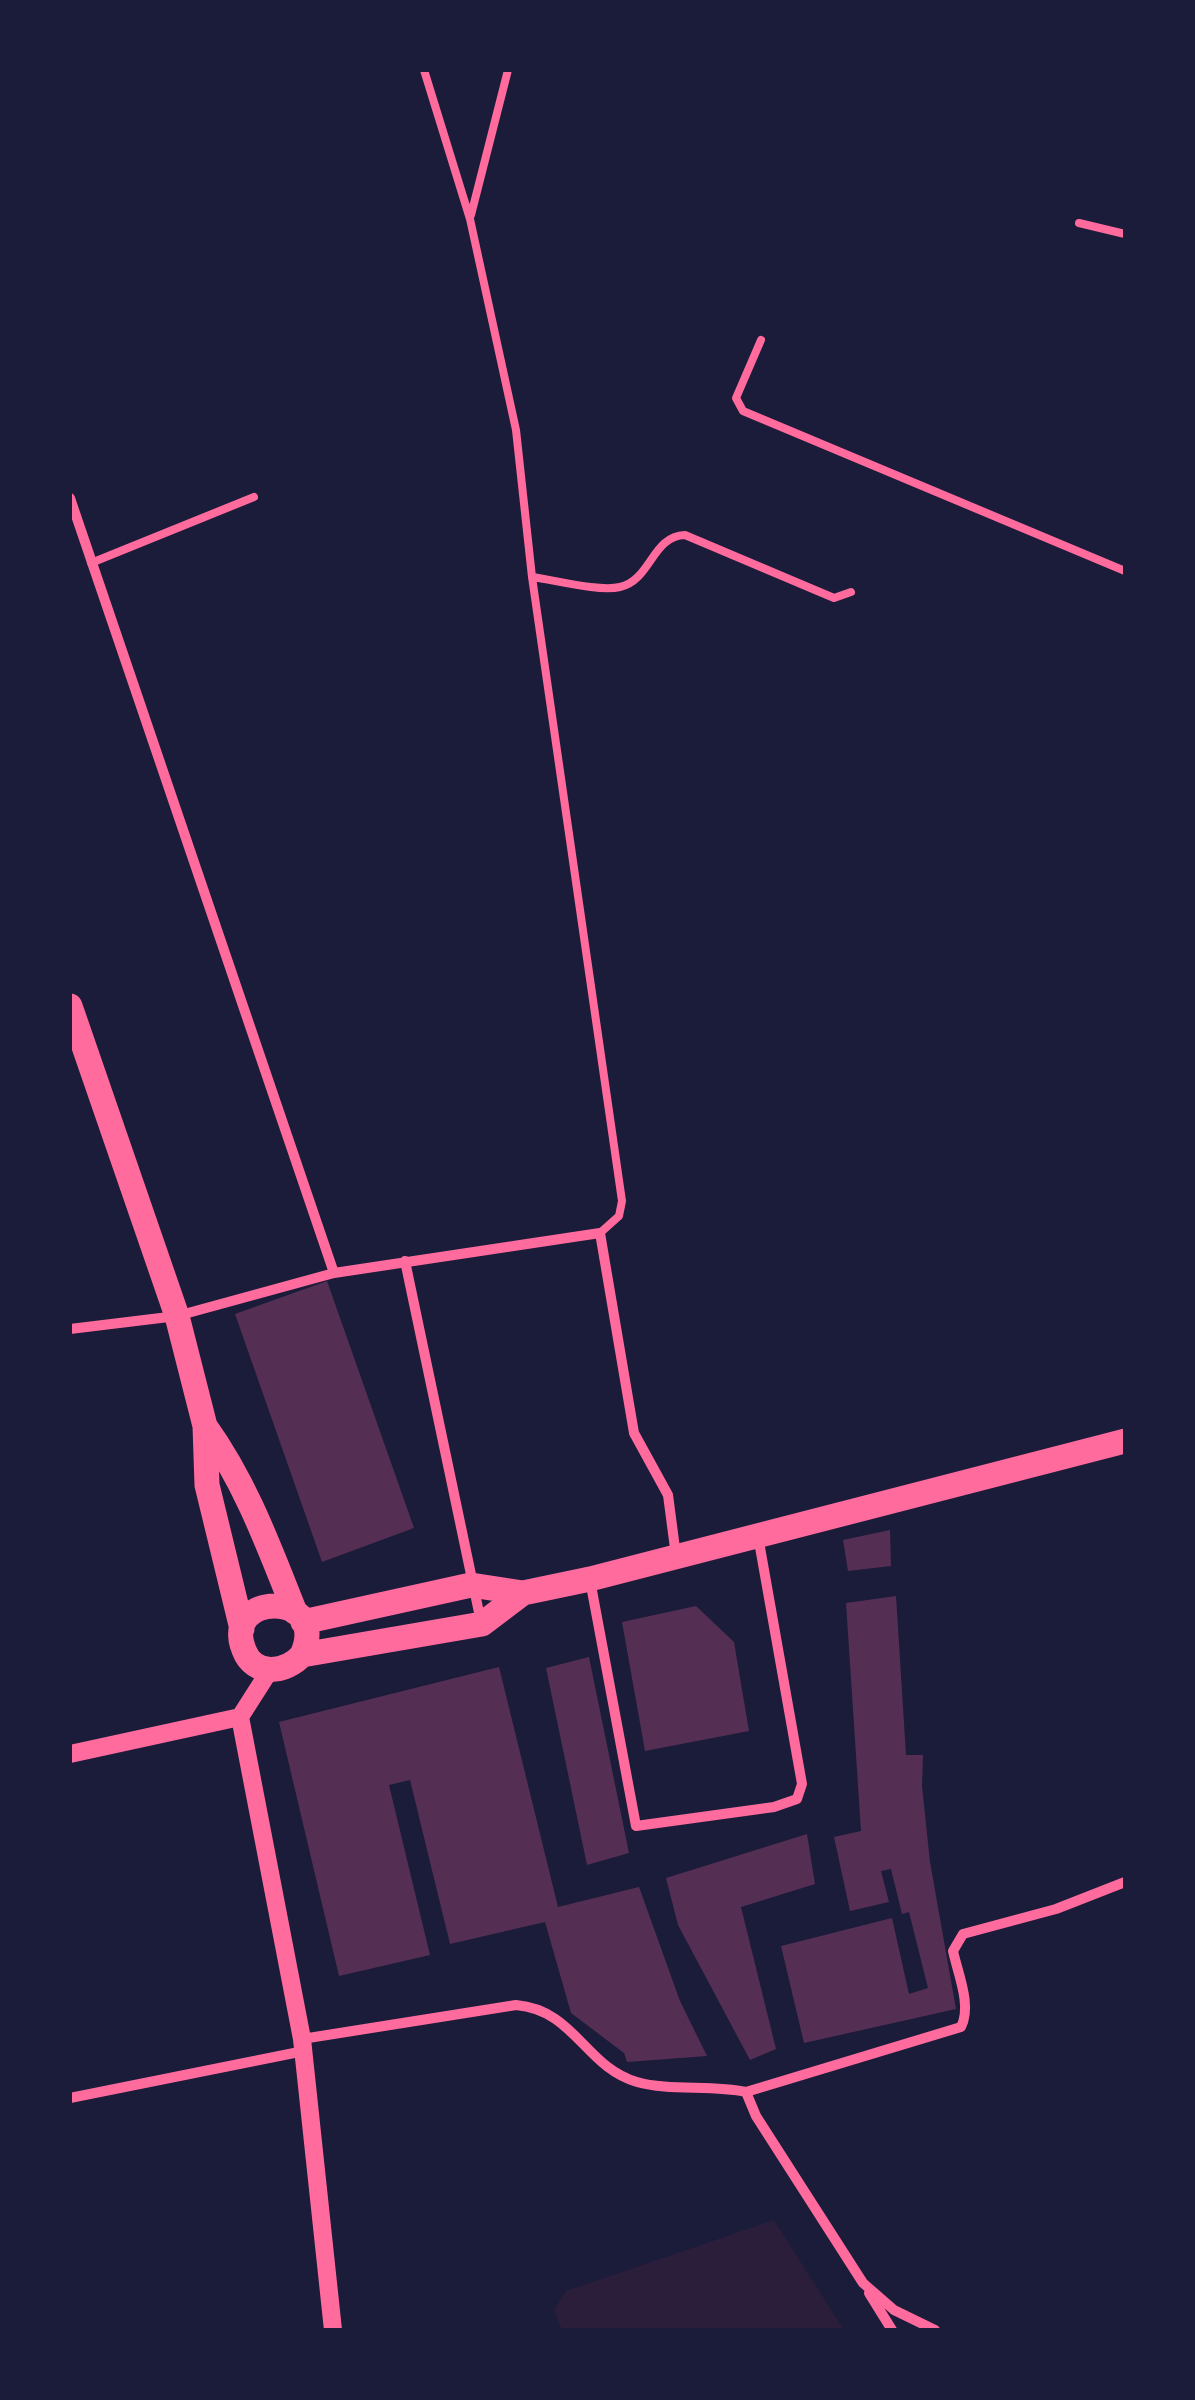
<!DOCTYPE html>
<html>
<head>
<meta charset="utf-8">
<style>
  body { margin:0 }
  #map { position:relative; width:1195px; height:2400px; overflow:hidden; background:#1b1b3a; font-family:Mulish,sans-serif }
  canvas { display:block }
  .frame { position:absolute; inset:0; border:72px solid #1b1b3a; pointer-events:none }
</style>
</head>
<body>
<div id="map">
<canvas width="1195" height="2400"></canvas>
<div class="frame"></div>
</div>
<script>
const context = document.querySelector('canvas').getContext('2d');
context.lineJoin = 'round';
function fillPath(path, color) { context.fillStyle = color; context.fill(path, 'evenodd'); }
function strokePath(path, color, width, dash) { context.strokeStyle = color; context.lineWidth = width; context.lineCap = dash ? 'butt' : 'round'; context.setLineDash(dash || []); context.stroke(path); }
fillPath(new Path2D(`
  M774,2220L844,2330H562L554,2310L566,2291Z`), '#2a1e3b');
fillPath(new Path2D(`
  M327,1281L414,1528L322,1562L235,1314Z
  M890,1530L891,1566L848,1571L843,1540Z
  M896,1596L906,1755H923L922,1786L930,1862L956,2009L804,2043L781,1946L892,1918L909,1994L928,1988L909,1912L902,1914L891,1869L881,1871L889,1902L850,1911L834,1837L861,1831L846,1603Z
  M696,1606L734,1642L749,1731L645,1751L622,1622Z
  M589,1657L629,1853L587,1865L546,1668Z
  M499,1667L558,1907L639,1887L680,2001L707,2056L627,2062L624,2053L571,2013L545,1922L450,1944L410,1780L389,1785L430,1955L339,1976L279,1722Z
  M807,1834L815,1884L741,1907L776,2049L750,2060L678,1925L666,1878Z`), '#542f53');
strokePath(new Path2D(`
  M424,70L470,219L516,430L532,577L622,1201L619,1216L600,1233
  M471,215L508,70
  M1079,223L1125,234
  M761,340L736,398L743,411L1125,571
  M91,563L254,497
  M532,577C555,580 599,592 620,587C651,580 652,536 685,535L834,598L851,592`), '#ff6b9d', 8);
strokePath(new Path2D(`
  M70,498L334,1273
  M405,1261L481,1622
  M70,1329L177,1316L334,1273L600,1233L634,1433L668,1495L676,1556
  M590,1580L636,1826L774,1807L797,1799L802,1784L758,1536
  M302,2039L516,2005C575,2010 585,2067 637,2082C668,2091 712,2085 746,2092L756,2116L863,2283L894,2310L935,2330
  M746,2092L961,2027C972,2006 958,1974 953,1951L963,1934L1056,1909L1125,1882
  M70,2098L304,2051
  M869,2293L892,2330`), '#ff6b9d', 10);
strokePath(new Path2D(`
  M240,1717L302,2039L333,2330
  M70,1754L240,1717L270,1670`), '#ff6b9d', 18);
strokePath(new Path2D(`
  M70,1006L177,1316L205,1426L207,1485L242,1629
  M205,1426C246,1483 269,1547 295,1612
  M303,1622L471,1585L523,1593L590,1579L1125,1441
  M302,1655C331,1589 220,1592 244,1650C254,1677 286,1673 302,1655L482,1624L523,1593`), '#ff6b9d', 25);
</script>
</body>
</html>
